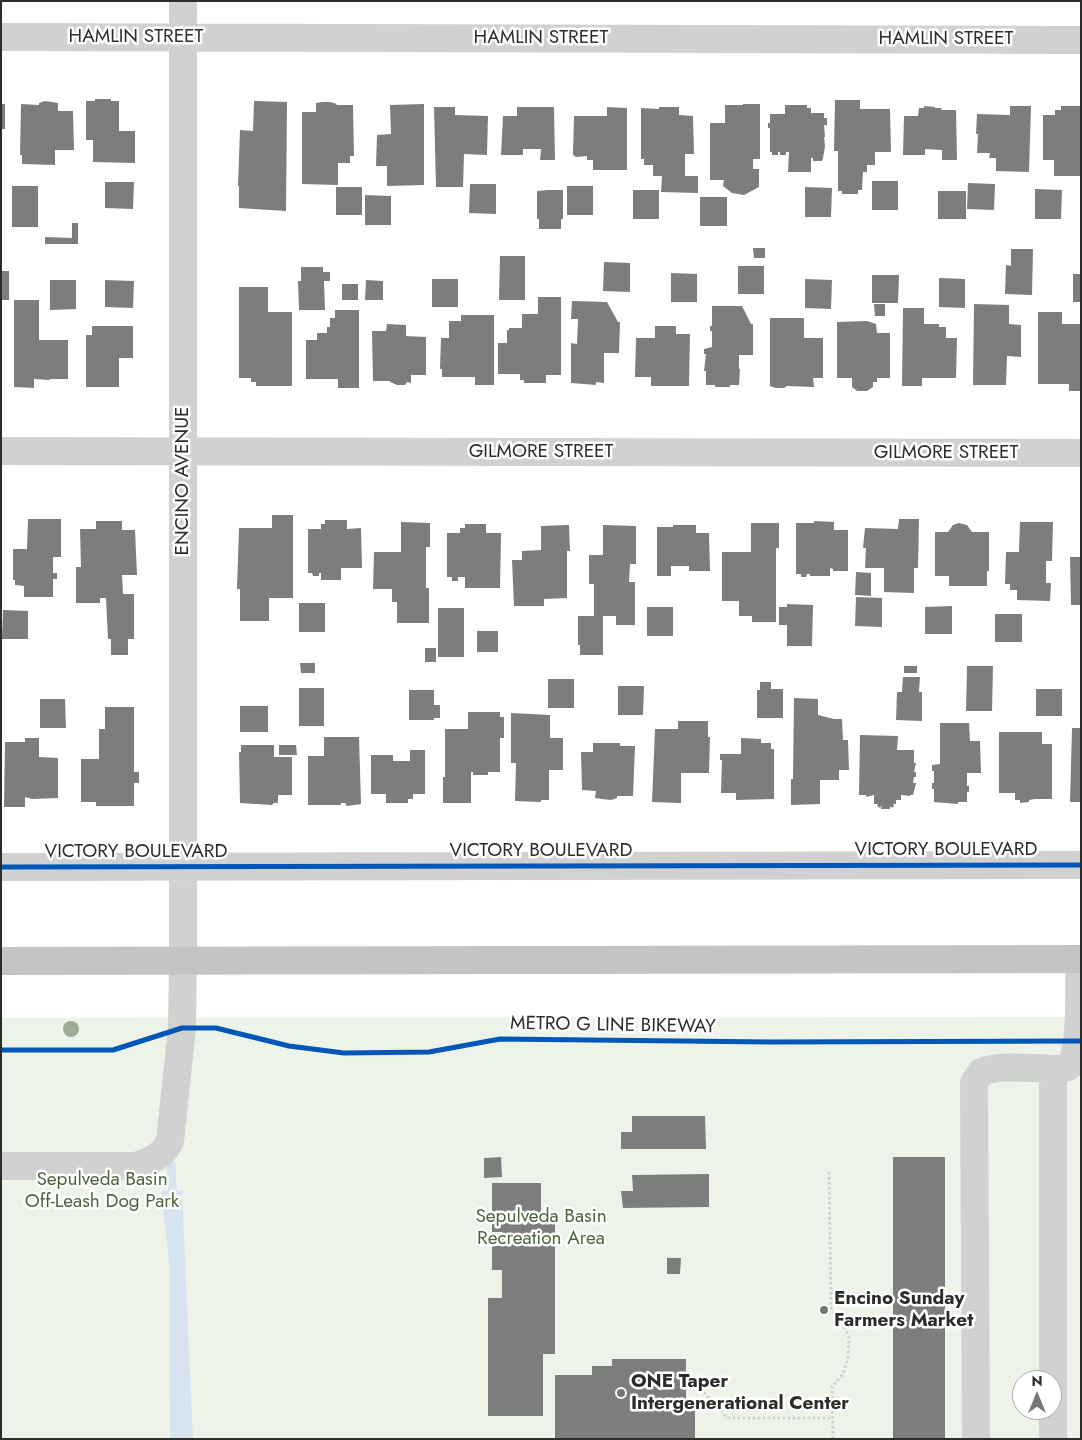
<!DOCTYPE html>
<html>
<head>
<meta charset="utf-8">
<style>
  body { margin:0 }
  #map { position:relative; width:1082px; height:1440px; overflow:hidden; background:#fff; font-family:Jost,sans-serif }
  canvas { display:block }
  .frame { position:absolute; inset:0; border:2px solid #2c2c2c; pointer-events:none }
  .north { position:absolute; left:1012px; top:1370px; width:50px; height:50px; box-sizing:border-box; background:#fff; border:1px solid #ababab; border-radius:50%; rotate:0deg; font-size:14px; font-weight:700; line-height:20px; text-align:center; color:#2c2c2c }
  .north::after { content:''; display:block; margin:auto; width:18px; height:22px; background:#767676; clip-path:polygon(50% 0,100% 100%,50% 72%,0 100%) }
</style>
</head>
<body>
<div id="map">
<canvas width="1082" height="1440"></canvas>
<div class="frame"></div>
<div class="north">N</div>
</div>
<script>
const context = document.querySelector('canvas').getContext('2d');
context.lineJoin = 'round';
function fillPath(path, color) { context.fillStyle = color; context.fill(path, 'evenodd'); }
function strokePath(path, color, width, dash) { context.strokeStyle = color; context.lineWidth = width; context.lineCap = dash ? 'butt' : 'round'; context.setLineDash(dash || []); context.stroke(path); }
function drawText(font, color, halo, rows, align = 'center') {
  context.font = font + ' Jost,sans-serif'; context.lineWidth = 5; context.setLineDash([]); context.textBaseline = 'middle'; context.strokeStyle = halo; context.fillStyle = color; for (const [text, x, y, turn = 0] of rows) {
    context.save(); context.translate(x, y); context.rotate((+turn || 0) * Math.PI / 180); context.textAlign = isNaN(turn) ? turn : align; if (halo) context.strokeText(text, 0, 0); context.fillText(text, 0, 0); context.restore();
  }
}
fillPath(new Path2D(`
  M1081,1017V1439H1V1018ZM1022,1380H1052V1410H1022Z`), '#eef3ea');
fillPath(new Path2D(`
  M161,1191H182L193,1439H170L169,1261Z`), '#d7e4ef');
strokePath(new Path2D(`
  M171,1166L173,1201`), '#d7e4ef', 9);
fillPath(new Path2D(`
  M95,99H111V101H119V131H135V163L93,162V140H86V101H95Z
  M835,100H860V109H890L891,152H875V165H867V172H863L862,190H858V194H842V191H838V151H834Z
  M45,101L58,103V111H73L74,150H55V165L22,164V155H20L21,104L39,105V103Z
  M254,101L287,102L286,211L239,208V186H238L240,130L253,131Z
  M322,102H330L337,104L336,105H353L354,156H350V163H338V185L302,184V112H316V103Z
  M1,104H5V129H1Z
  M424,104V185L387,186V166H376L377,135L391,134L390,105Z
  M743,104H760V159H753V169H759V187L744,195L732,193L727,189L723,186L724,180H710V123H725V105H743Z
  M785,105H807V108H811V113H824V118H827V125H824L825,137H824L825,146L823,158L822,161H813V158H811V172H788L789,152H786V155H780V152H778V155H772V152H770V128H768V123H770V114H785Z
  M924,106L935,107V108H942L941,110H956L957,160H942V150L925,149V155H903L904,116H918L919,108H924Z
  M1010,106H1031L1029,172L996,171V158H989L990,153H977L978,134H976L977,114L1010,115Z
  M1061,106H1081V176H1054V160H1043V115H1055V110H1061Z
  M434,107H455V115L488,116L487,155L464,154L463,187H436Z
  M517,107H554L555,160H540L541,149H523V155H501L503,116H517Z
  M607,107L627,108V170H593V160H587V156L576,157L573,155L574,116H607Z
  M659,107H679V115L693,116L694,154H685V176H698V193L661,192L662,176H653V165H644V159H641V108L659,109Z
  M872,181H898V210H872Z
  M105,182H134L133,209L105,208Z
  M968,183L995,184L994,210L967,209Z
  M470,184H496V214L469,213Z
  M12,186H38V227H12Z
  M567,186H593V215H567Z
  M336,187H362V215H336Z
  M805,187L832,188L831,217H805Z
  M1035,189L1062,190L1061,219H1035Z
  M548,190H563V219H561V229H539V219H537V191Z
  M633,190H659V219H633Z
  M938,191H966V219H938Z
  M365,195L391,196V225H365Z
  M700,197H727V226H700Z
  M72,223H78V244H45V237L72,238Z
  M753,248H765V258H754Z
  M1011,249H1033L1032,295L1005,294L1006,265L1011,266Z
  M500,256H525V300H499Z
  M604,262L630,263V292L603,291Z
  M738,266H764V294H738Z
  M301,267H323V272H330V281H324L325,310H299L298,281H301Z
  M1,271H9V300H1Z
  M671,273L697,274V302H671Z
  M1073,274H1081V302H1073Z
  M872,275H899L898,303H872Z
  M939,278L965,279V308L939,307Z
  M432,279H458V307H432Z
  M805,279L832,280L831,309L805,308Z
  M50,280H76V309L50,310Z
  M105,280L134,281L133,308L105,307Z
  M366,280L383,281V300H365Z
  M342,284H358V300H342Z
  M239,287H268V312H292V386H256V382H251V378H239Z
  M538,297H561V375H546V383H524V380H520V374H498V343H507V330H509V328H522V314H538Z
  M14,300H39V340H68V379H51L49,380L34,379V388L14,387Z
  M572,301L607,302L618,322H620L619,353H604V383L596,382V385L571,383V343L577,344L578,319H571Z
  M874,304H885V316H875Z
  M974,304L1009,305V324L1021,325V357L1007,356L1006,385H973Z
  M712,306H742L751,324H753V355H739V369H740L739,385H730V387H715V385H706V371H704L706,354H704V349L712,347V331H710V326H712Z
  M903,308H924V324H939V327H946V338H957L956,378H922V386H902Z
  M335,310H359V388H338V379H306V340H317V333H327V327H330V318H335Z
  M1038,312H1062V324H1081V391H1069V384H1038Z
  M461,315H494V385H475V377H442V369H440L441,338H449V321H461Z
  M770,318H804V338H823V378H813L814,387L787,386L784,388H776L770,386Z
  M867,321L876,324L877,333H890V378H877V382H873V387L867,391H857L852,387V378H837V322Z
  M387,324L406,325V336L426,337V375H411V383L407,382L405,385H397L390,382V381H373L372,331H386Z
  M92,326H133V358H119V387H86V335H92Z
  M655,326H676V334H690L689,386H651V377H635L636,338H655Z
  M272,515H293V598H269V621H240V589H237L239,528H272Z
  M28,519H61V557H53V573H57V579H53V597H24V586L15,585V580H13V549H27Z
  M899,519H919L918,568H914V593L884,592V568H865L866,548H863L865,528L898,529Z
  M325,520H347V529L361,528L362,568H341V580H321V573H319V576H313L312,573H308V529H321V524H325Z
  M96,521H122V530H135L137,575H122L123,594H134V639H128V655H111V639H108L106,598H100V603H76V567H81L80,529H96Z
  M814,521L834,522V530H848V571H833V569L830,568V576H810V574H807L806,577H801V574H796V523H814Z
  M401,522L430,523V547H426V588H429V623H397V602H392V589H373L374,552H401Z
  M1020,522H1053L1052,561H1046V583H1051L1050,601L1017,600V590H1010V584H1005L1006,552H1019Z
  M751,523H779V548H776V622H752V616H739V601H722V552H751Z
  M959,523L967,525L972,532H989V571H987V586H949V576H935V532H948L953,525Z
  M465,524H486V533H501L500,588H465V577H458V581H452V577H447V533H460V528H465Z
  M569,525L570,551H567V598L544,599V606H514L512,560H522V551L541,550V526Z
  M603,525L636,526V564H630L629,582H635V625H616V616H603V655H580V645H578V616H594V584H589V555H603Z
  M673,525H696V533H709L710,571H689V566H671V576H657V527H673Z
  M1070,557H1081V605H1071Z
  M856,572L871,573V596L855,595Z
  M856,597L882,598V627L855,626Z
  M299,603H325V632H299Z
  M787,604L813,605L812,646H787V625H779V607H787Z
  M952,606V634H925V607Z
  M647,607H673V636H647Z
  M438,608H464V657H438Z
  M3,610L28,611V639H2Z
  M995,614H1022V642H995Z
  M477,631H498V652H477Z
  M425,648H436V662H425Z
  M300,663H315V673H301Z
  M904,666H917V673H904Z
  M967,666H993L992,711H966Z
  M903,677H920L919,692H922V721L896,720L897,692H902Z
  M548,679H574V708H548Z
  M760,682H771V689H783V718H757V690H760Z
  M618,686H644L643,715H618Z
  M299,688H324V726H299Z
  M1036,689H1062V716H1036Z
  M409,690H434V705H440V718H434V720H409Z
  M794,698L818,699V715L834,719H842L843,740H848L849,770H839V780H820V804L791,805V779H793Z
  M40,699H65L66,728H40Z
  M240,706H268V732H240Z
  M105,707H134V772H139V783H134V806H96V802H81V759H99V729H105Z
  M468,712H500V717H504V738H500V772H488V775H473V772H471V803H443V777H445V729H468Z
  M511,713L550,715V738H563V770H549V800H541V802L515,801L516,763H511Z
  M678,721H708V737H710L709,773H681V803L652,802L655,729H678Z
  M940,723H969L970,741H980L981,773H967V786H969V792H967V802H958V804L934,802V789H932V783H934V771H932V765L940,764Z
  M1072,728H1081V802H1070Z
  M999,732H1042V744H1052V799H1035L1029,800V802L1020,803V800H1015V793H999Z
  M860,735L898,736L897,750H914V763H916L914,772H916V777H914L913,783H916L913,795H910V796L901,795V800H896V804H893L894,806L892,808L890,806V809H881L882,805L880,808L877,806L878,804H874V795L866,797V795H859Z
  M324,737H359L361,804L347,806L345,803H341V805H308V756H324Z
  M25,738H39V757L58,758V798L32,799L25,797V807H4L5,742H25Z
  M741,738L761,739V743H771V749H774V799L736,800V793H721L722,760H720V754H741Z
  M593,743H620V746H635L633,796H617V798L611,800L602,799L595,798L596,791L582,790L581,752H593Z
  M241,745H274V757H292V795H278V803H274L272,805L240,803L239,752H241Z
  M279,745H296L297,755H279Z
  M410,750H425V794H413V799H408V803H386V794H371V755H393V761H410Z
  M632,1116H705L706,1149H621V1132H632Z
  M501,1157L502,1177L484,1178V1158Z
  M893,1157H945V1439H893Z
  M709,1174V1207L623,1208L621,1191H633L632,1175Z
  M492,1183H541V1211H555V1354H543V1416H488V1298H502V1270H492V1246H502V1232H492Z
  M667,1258H681L680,1274H667Z
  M612,1359H686V1411H695V1439H555V1375H592V1366H612Z`), '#7d7d7d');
strokePath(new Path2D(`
  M829,1172L831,1310L842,1320L849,1338L848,1359L843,1374L832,1387L833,1439
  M697,1385L728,1418H833`), '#d1d1d1', 3, [2.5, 2.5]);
strokePath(new Path2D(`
  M1,37L1081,40
  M1,451L1081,453
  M1,867L1081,865
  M1053,1069V1439
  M1,1166H136C151,1161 163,1156 170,1141L182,1028L183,960V1
  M976,1439L974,1083L981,1072C999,1065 1019,1068 1038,1068C1047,1068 1062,1071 1069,1066C1082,1056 1079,979 1079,959`), '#d1d1d1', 28);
strokePath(new Path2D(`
  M1,961L1081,959`), '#c4c4c4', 28);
strokePath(new Path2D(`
  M1,867L1081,865
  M1,1050H113L182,1028H216L289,1046L344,1053L429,1052L500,1039L771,1042L1081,1041`), '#0057b8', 5);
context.fillStyle = '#9daa94';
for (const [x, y] of [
  [71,1029]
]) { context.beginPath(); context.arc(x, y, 8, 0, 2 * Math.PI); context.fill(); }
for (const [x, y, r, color] of [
  [824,1310,5,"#767676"],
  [621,1393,5,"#767676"]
]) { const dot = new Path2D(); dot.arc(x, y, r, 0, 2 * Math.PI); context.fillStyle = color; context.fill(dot); strokePath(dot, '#fff', 2); }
drawText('19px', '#2c2c2c', '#fff', [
  ["HAMLIN STREET",136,37],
  ["HAMLIN STREET",541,38],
  ["HAMLIN STREET",946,39],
  ["GILMORE STREET",541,452],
  ["GILMORE STREET",946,453],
  ["ENCINO AVENUE",183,481,-90],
  ["VICTORY BOULEVARD",946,850],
  ["VICTORY BOULEVARD",541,851],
  ["VICTORY BOULEVARD",136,852],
  ["METRO G LINE BIKEWAY",613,1026,1]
]);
drawText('19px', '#4d643c', '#fff', [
  ["Sepulveda Basin",102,1180],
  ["Off-Leash Dog Park",102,1202],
  ["Sepulveda Basin",541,1217],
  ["Recreation Area",541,1239]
]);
drawText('bold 19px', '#2c2c2c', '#fff', [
  ["Encino Sunday",834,1299],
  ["Farmers Market",834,1321],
  ["ONE Taper",631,1382],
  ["Intergenerational Center",631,1404]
], 'left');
</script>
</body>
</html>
